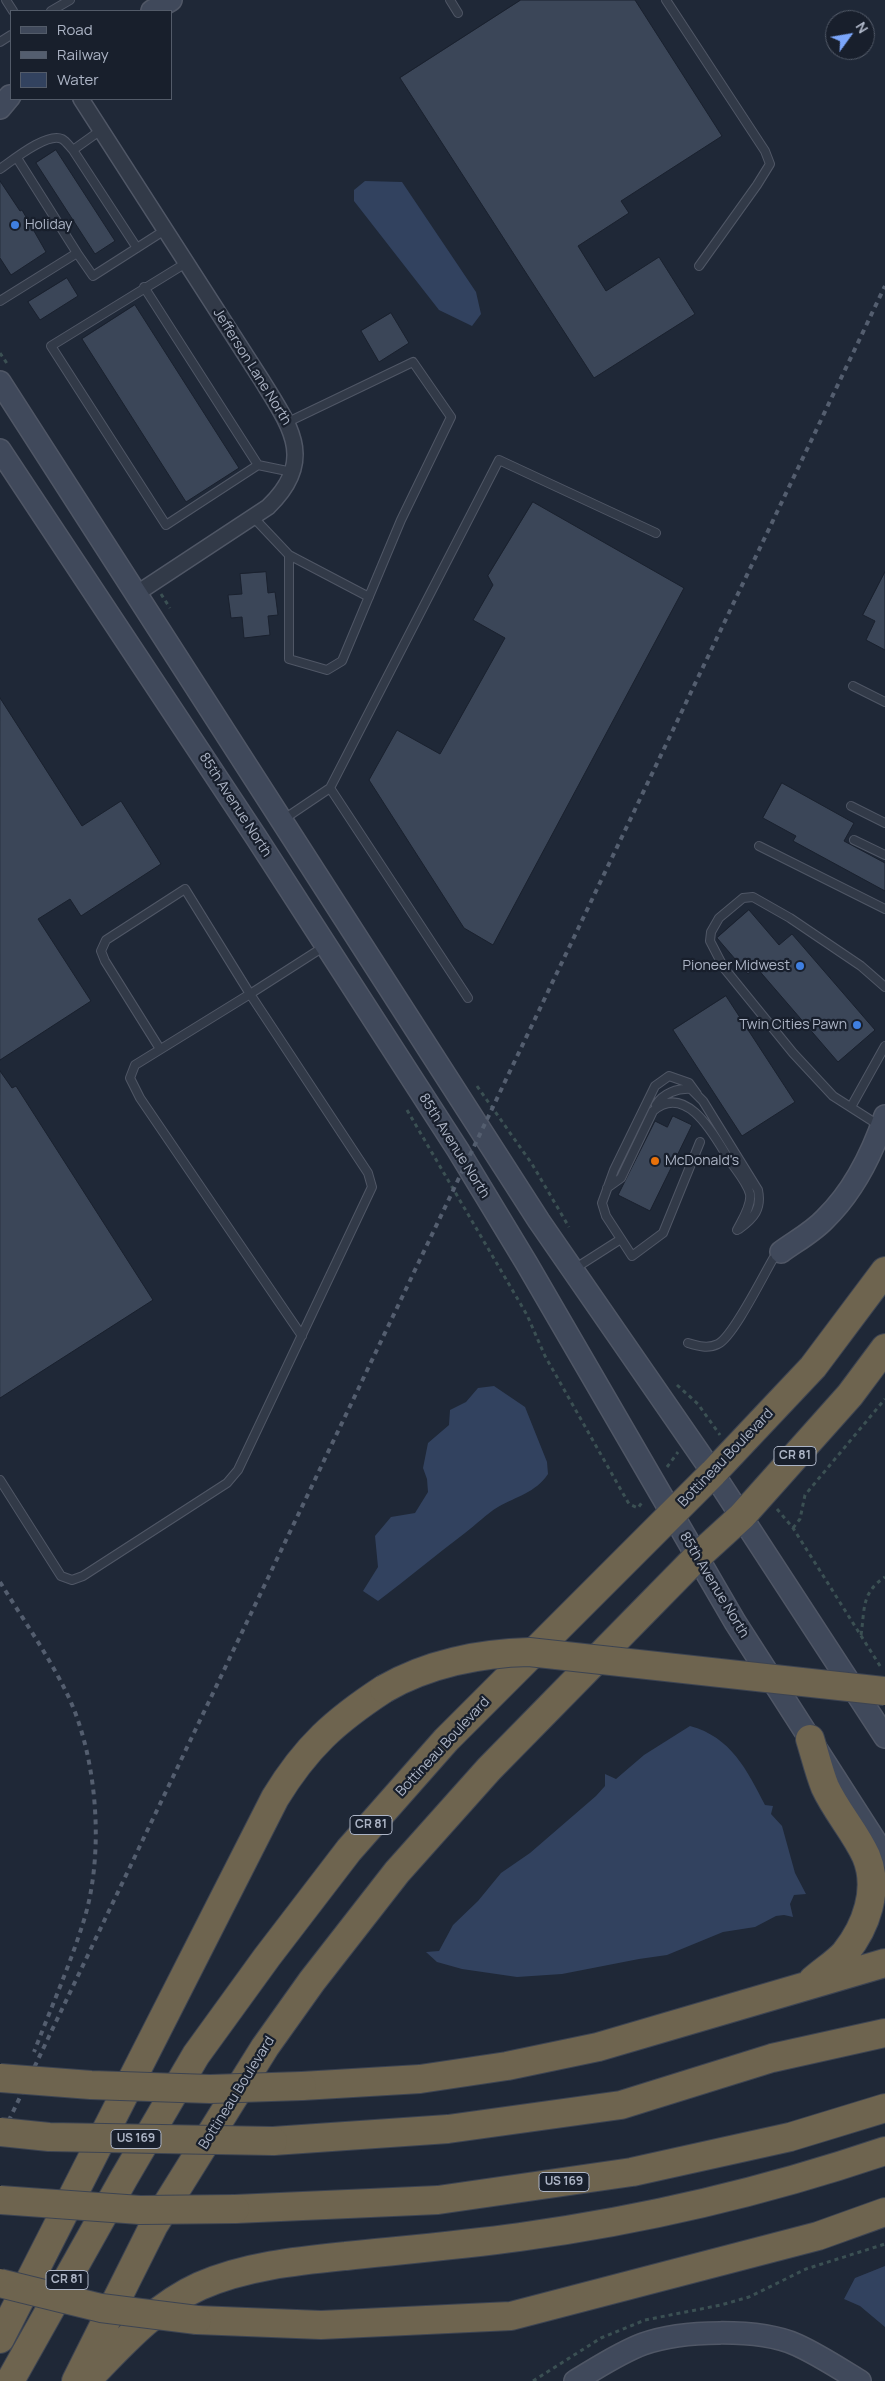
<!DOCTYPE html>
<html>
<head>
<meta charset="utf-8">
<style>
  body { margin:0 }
  #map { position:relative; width:885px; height:2381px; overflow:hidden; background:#1f2837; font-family:Manrope,sans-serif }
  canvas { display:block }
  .legend { position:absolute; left:10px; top:10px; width:162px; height:90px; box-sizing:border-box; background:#181f2c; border:1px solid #535b69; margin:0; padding:6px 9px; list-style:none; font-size:15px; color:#acb4c5 }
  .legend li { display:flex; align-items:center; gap:10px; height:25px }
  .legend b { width:25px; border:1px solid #535b69 }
  .north { position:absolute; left:825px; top:10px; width:50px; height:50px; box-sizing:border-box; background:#181f2c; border:1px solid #535b69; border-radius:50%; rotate:58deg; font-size:14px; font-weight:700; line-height:20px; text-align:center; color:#acb4c5 }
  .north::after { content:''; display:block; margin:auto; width:18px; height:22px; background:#7ba6fb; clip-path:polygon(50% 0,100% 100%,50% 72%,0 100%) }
</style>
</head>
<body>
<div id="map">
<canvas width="885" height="2381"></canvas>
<ul class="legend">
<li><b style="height:6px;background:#40495b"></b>Road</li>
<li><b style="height:6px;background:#545e6f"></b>Railway</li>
<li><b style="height:14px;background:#32425f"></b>Water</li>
</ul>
<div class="north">N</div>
</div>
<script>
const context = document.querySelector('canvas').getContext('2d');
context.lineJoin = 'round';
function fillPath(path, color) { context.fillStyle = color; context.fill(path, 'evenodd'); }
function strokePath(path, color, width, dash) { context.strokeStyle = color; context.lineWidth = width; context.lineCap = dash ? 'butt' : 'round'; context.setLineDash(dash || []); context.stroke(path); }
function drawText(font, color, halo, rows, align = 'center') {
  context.font = font + ' Manrope,sans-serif'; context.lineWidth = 4.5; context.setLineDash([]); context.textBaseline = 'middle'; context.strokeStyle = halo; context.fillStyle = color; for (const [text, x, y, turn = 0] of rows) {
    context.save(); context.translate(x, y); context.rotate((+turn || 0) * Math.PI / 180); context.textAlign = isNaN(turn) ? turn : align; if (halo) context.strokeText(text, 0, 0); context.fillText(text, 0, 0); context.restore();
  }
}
fillPath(new Path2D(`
  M365,181L402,182L476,292L481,314L472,326L439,310L354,201V190Z
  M494,1386L525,1407L547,1462L548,1474C535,1493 517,1496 498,1507C486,1514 476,1525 465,1533C436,1555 407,1579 378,1601L363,1591L378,1567L375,1536L391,1517L415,1513L428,1492L427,1479L423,1468L428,1443L449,1425L450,1410L466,1402L478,1388Z
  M690,1726C731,1737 747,1770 765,1805L773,1806L771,1814L782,1826L795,1873L806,1894L794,1895L790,1904L793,1917L784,1915L776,1916L755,1927L723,1932L667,1955L639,1959L562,1974L517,1977L462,1969L437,1962L426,1952L439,1951L453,1925L478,1901L501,1873L530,1853L596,1796L605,1786V1774L616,1779L644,1755Z
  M885,2266V2327L860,2306L844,2299L855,2278Z`), '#32425f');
const building = new Path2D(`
  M521,0H635L722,136L621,201L629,213L578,246L606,291L659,257L695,314L594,378L400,78Z
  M56,150L115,241L95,254L36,163Z
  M0,181L20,211L22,210L46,252L11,275L0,258Z
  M67,278L78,296L40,320L28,302Z
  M135,305L239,468L186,502L82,339Z
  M391,313L409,343L379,362L361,331Z
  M533,502L684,588L493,945L464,928L369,780L397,730L440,754L505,638L473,620L493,585L488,576Z
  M266,572L268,593L275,592L278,615L268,616L270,635L244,638L242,617L231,618L228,595L242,594L240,574Z
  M885,572V650L866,640L875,621L863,615Z
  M0,698L82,826L121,801L161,864L81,916L70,899L38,919L91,1001L0,1060Z
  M782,783L854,823L844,841L885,863V891L793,841L796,836L763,818Z
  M749,910L779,945L792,934L875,1030L838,1062L756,967L748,974L717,938Z
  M726,996L795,1102L742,1136L673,1030Z
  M0,1071L12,1088L16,1086L153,1300L0,1398Z
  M673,1116L692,1125L650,1211L618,1195L655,1121L667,1127Z`);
fillPath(building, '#3b4658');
strokePath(building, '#1a212e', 1);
const lane = new Path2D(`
  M6,0L13,11
  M450,0L458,13
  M666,0L765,151L770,164L757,185L699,266
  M51,11L70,0
  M0,42L11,35
  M73,150L137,248
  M17,158L77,253
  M0,169C13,160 47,132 62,139C66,141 70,147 73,150L101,130
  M144,287L258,465L166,525L51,346L186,263
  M0,301L77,253L93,276L165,230
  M258,465L292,472
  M254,518L289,555V659L327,670L342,661L401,520L451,417L413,362L288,422
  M289,555L369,597
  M853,686L885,702
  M330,788L468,998
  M851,806L885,823
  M284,819L330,788L499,460L656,533
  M854,840L885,855
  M759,846L885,909
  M160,1049L105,961L101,951L106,940L185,889L250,994L135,1065L130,1078L140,1098L302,1336
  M656,1105C663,1093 678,1088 691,1089L703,1101L758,1190C762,1209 754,1218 739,1229
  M851,1107L885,1046
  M880,1126L833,1096L793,1053L724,968L710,941L711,932L719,918L743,898L753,897L790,918L861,966L885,987
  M607,1188L621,1178L653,1111C686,1082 714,1135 728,1158C735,1169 747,1182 750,1194C752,1205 742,1220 737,1230
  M621,1239L606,1216L602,1203L614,1170L655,1086L669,1076L689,1083L697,1094
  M574,1269L621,1239L632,1256L663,1233L700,1142
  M688,1343C698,1346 708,1349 718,1344C733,1337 763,1276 773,1259L781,1252
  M0,1480L61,1576L72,1580L83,1576L227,1483L238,1470L372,1187L368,1173L250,994L325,946`);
const street = new Path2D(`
  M81,99L261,379C290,426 317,460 268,507L136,594`);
const secondary = new Path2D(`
  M152,11L171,0
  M0,108L10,96
  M0,382L539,1221L713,1473L885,1737
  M0,450L256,837L458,1150L527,1264L735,1622L885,1856
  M781,1252C796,1241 813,1232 825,1219C854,1191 872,1154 885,1116
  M575,2381C597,2368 619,2353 643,2344C681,2330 759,2328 797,2345C819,2355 840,2369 860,2381`);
const highway = new Path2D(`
  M810,1739C815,1755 819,1772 825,1787C836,1811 855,1832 866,1856C880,1889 866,1927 845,1953C836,1963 823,1971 813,1980
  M302,2086L420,2079L507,2066L598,2047L885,1963
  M273,2141L448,2129L621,2105L772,2058L885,2033
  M235,2209L438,2200L632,2172L790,2137L885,2108
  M197,2320L321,2325L511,2316L818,2236L885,2212
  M0,2339L275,1798C306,1747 335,1721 384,1689
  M10,2381L124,2178L196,2055L267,1957L349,1850L446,1740L713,1473L813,1367L885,1271
  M76,2381L154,2225L265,2047L312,1981L397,1872L489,1769L697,1557L742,1516L850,1395L885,1348
  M86,2381C120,2346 155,2306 200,2286C246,2266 297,2261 346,2256C404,2250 462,2245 520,2237C644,2220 767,2191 885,2151`);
strokePath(lane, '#505766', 10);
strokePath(street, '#505766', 18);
strokePath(secondary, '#505766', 24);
strokePath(highway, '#3d4452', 30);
strokePath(new Path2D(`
  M0,353L8,365
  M161,594L170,608
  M477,1086L532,1164L569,1227
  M407,1110L527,1315L545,1356L629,1504L638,1508L643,1501
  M677,1385L698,1404L720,1435
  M667,1467L678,1452
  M777,1509L793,1528L882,1669
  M793,1528L800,1519L805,1495L885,1399
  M861,1635C865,1609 861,1593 885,1577
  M533,2381L601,2338L645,2320L721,2305L749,2297L806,2269L885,2244`), '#3b5053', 3, [4, 4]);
strokePath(lane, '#323a48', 8);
strokePath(street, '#323a48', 15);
strokePath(secondary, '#40495b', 21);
strokePath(highway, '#6e644f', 28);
strokePath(new Path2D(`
  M0,1582C24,1621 51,1659 70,1700C98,1763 104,1855 84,1920C70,1965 51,2008 34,2052
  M0,2139L885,286`), '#545e6f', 4, [5, 5]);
const highwayBridge = new Path2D(`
  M384,1689C427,1664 480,1653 529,1652L885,1691
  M0,2078L91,2085L210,2089L302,2086
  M0,2132L49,2137L273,2141
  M0,2200L140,2210L235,2209
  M0,2283L101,2308L197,2320`);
strokePath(highwayBridge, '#3d4452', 30, []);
strokePath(highwayBridge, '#6e644f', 28);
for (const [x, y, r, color] of [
  [15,225,5,"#3f7fe0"],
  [800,966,5,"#3f7fe0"],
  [857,1025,5,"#3f7fe0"],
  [655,1161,5,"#e8710a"]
]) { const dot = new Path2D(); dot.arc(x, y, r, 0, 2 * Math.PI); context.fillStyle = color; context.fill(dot); strokePath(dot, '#181f2c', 2); }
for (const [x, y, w] of [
  [795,1456,42],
  [371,1825,42],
  [136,2139,50],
  [564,2182,50],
  [67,2280,42]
]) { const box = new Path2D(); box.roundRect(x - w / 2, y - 9.5, w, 19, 4); context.fillStyle = '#181f2c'; context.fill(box); strokePath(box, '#acb4c5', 1); }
drawText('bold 12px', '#acb4c5', null, [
  ["CR 81",795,1456],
  ["CR 81",371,1825],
  ["US 169",136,2139],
  ["US 169",564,2182],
  ["CR 81",67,2280]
]);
drawText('14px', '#acb4c5', '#181f2c', [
  ["Holiday",25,225],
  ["Pioneer Midwest",790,966,"right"],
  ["Twin Cities Pawn",847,1025,"right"],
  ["McDonald's",665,1161]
], 'left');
drawText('14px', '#acb4c5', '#181f2c', [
  ["Jefferson Lane North",252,367,58],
  ["85th Avenue North",235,805,57],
  ["85th Avenue North",454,1146,58],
  ["Bottineau Boulevard",726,1458,-46],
  ["85th Avenue North",714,1585,59],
  ["Bottineau Boulevard",443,1747,-47],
  ["Bottineau Boulevard",237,2093,-58]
]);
</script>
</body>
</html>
